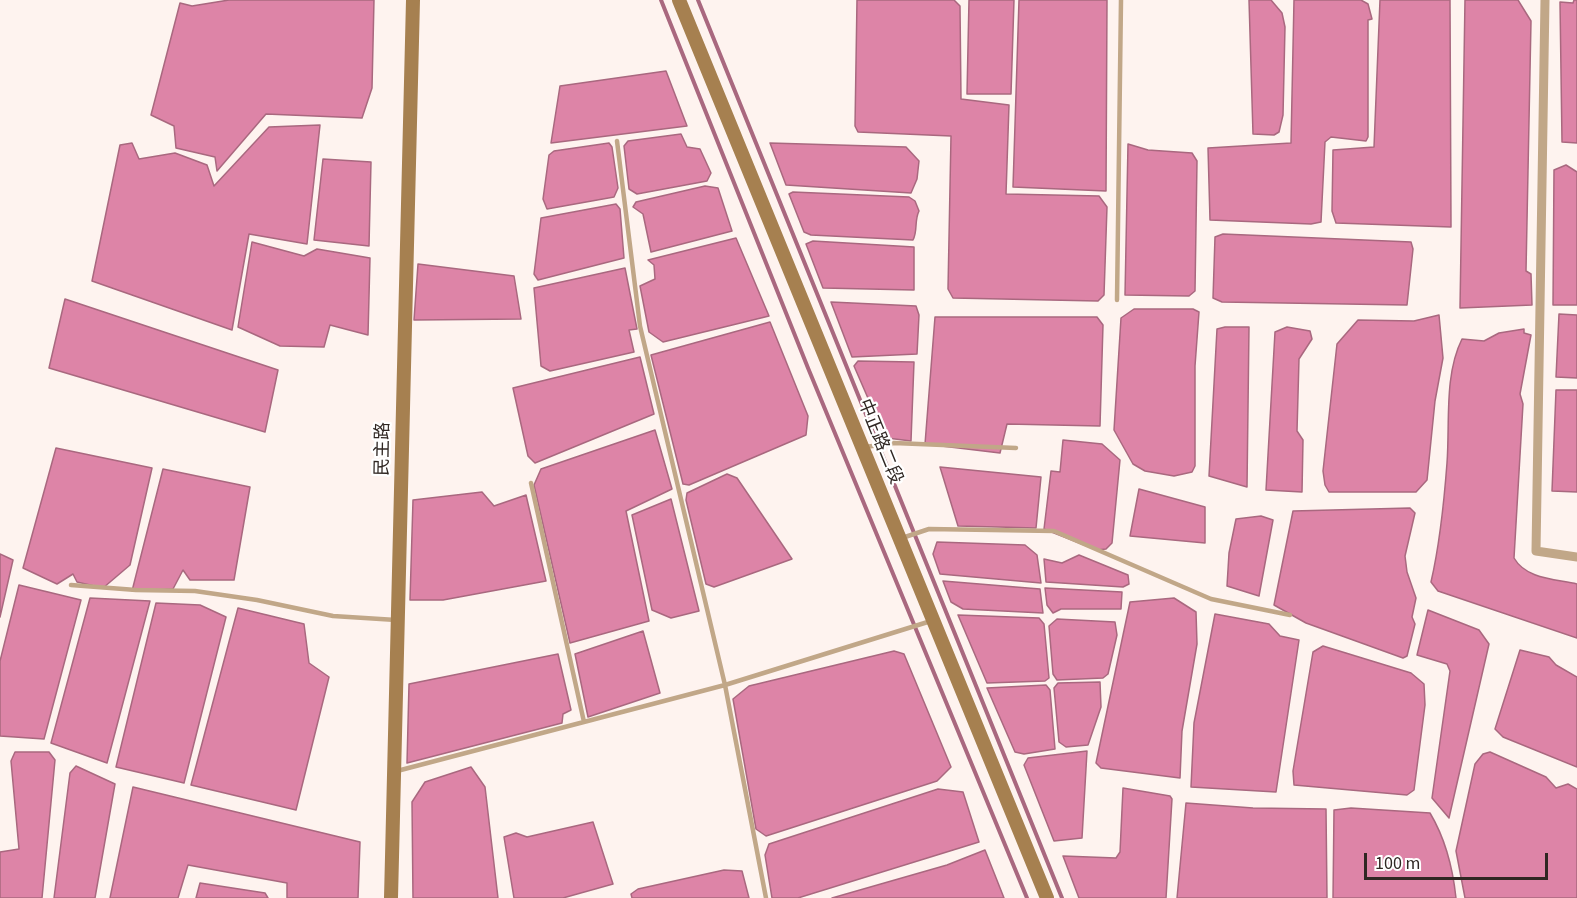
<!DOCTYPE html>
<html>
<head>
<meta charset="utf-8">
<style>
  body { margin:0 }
  #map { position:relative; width:1577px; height:898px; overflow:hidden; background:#fef3ef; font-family:"Source Sans 3",sans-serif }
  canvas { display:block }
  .scale { position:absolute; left:1364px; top:853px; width:184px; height:27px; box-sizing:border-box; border:3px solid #302723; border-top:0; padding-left:8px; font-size:18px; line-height:21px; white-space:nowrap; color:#302723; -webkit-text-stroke:4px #fff; paint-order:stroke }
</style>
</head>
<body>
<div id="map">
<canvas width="1577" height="898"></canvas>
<div class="scale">100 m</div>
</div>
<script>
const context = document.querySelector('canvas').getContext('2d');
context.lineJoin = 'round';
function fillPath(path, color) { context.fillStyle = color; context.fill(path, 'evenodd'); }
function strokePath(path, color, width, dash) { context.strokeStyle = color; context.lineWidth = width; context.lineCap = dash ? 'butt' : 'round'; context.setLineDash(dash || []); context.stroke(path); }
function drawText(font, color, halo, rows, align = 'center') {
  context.font = font + ' "Source Sans 3","Noto Sans TC",sans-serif'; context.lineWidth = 4.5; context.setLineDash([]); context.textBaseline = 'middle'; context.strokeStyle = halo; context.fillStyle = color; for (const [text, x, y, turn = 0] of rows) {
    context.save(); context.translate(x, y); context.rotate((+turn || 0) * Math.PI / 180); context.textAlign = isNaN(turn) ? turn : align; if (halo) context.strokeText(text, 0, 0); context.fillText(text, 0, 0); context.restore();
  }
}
const water = new Path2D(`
  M229,0H374L372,88L362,118L266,114L217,171L215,157L176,148L174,126L151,115L180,3L192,6Z
  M857,0H954L960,6L961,99L1009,105L1006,194L1099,196L1107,207L1104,295L1098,301L953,298L948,289L951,136L858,132L855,126Z
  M969,0H1014L1011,94H967Z
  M1019,0H1107L1106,191L1013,187Z
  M1249,0H1271L1282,13L1285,27L1283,115L1279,132L1274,135L1253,134Z
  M1294,0H1361L1368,4L1372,19L1368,20V137L1366,141L1331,137L1325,142L1321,222L1311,224L1210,220L1208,148L1291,143Z
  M1380,0H1450L1451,227L1336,223L1332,211L1333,150L1374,147Z
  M1465,0H1518L1531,21L1526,271L1531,274L1532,305L1460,308Z
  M1574,0H1577V143L1562,142L1560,2L1573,3Z
  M666,71L687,126L551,143L560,86Z
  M320,125L307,244L249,234L232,330L92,281L120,145L132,143L139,159L175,153L207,165L214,186L269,127Z
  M681,134L687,147L700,149L711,173L707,181L637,194L629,189L624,146L628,141Z
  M609,143L612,147L618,188L614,197L547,209L543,199L549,155L554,151Z
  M770,143L906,147L919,161L917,179L911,193L786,185Z
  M1128,144L1148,150L1192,153L1197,161L1195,291L1189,296L1125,295Z
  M323,159L371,162L369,246L314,240Z
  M1566,165L1577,172V305H1553L1554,170Z
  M705,186L718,188L732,231L651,252L643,214L633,207L636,202Z
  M793,192L909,197L915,201L919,211C914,221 918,231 913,240L811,235L804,232L789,194Z
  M616,204L620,209L624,258L538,280L534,274L541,218Z
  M1223,234L1411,242L1413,249L1407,305L1222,302L1213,298L1215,237Z
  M736,238L769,316L663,342L649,332L640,286L655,279L654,265L648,260Z
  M813,241L914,247V290L823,288L806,244Z
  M252,242L304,256L317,249L370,258L368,335L330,325L324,347L280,346L238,327Z
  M418,264L514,276L521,319L414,320Z
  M625,268L637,329L629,330L634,352L550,371L541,366L534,288Z
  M65,299L278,370L265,432L49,368Z
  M831,302L916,306L919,315L917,354L852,357Z
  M1134,309H1193L1199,312L1195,366V466L1192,472L1174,476L1145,471L1133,464L1114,430L1121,318Z
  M1559,314L1577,315V378L1556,377Z
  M1439,315L1443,358L1435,401L1427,480L1416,492H1329L1325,485L1323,471L1337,344L1358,320L1414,321Z
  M935,317H1097L1103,325L1100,426L1007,424L1000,453L925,444Z
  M770,322L808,416L806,435L689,485L683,484L651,355Z
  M1225,327H1249L1247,487L1209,476L1217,329Z
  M1287,327L1310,331L1312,339L1299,359L1297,431L1303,440L1302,492L1266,490L1275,332Z
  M1524,329V333L1531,335L1520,394L1523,404L1514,558C1526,579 1555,579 1577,584V638L1438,591L1431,582C1440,543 1444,503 1447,463C1450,423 1444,375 1462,339L1484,341L1499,333Z
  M640,357L654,414L535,463L528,456L513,388Z
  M858,361L914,362L911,441L887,438L884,435L854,366Z
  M1556,390H1577V492L1552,491Z
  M655,430L672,489L626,511L649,621L570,643L534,485L541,469Z
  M1063,440L1102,444L1120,460L1112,543L1106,549L1097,550L1044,529L1051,471L1060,472Z
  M56,448L152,468L130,565L103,588L77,582L73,574L57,584L23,568Z
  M940,467L1041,477L1036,528L958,526Z
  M163,469L250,487L234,580H190L183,570L173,589L132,591Z
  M727,474L737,478L792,559L714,587L706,584L686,500L687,493Z
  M1139,489L1205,507V543L1130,536Z
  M482,492L494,506L526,495L546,581L443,600H410L413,500Z
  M671,499L699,611L671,618L652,610L632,515Z
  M1410,508L1415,513L1405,556L1407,572L1416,598L1412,617L1415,624L1407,656L1403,658L1306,623L1274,605L1293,511Z
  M1261,516L1273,520L1259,596L1227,586L1229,553L1236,519Z
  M937,542L1025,545L1037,555L1041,583L940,574L933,554Z
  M0,554L13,560L0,617Z
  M1079,555L1128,575L1129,584L1123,587L1046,582L1044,559L1062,563Z
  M943,581L1040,589L1043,613L963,609L951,602Z
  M19,585L81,600L44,739L0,736V661Z
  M1045,588L1122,592L1121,609H1061L1053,613L1047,605Z
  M90,598L150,601L107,763L51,743Z
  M1174,598L1196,612L1197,644L1182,731L1180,778L1101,768L1096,763L1130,602Z
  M156,603L200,605L226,617L184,783L116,767Z
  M238,608L304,624L309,663L329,677L296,810L191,785Z
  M1428,610L1479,630L1489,644L1449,818L1432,798L1450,671L1447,664L1417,655Z
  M1215,614L1269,624L1280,636L1299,640L1276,792L1191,787L1194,723Z
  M958,615L1039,618L1044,624L1049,678L1045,681L987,683Z
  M1057,619L1115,622L1117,635L1108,674L1103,678L1057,680L1053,674L1049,626Z
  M643,631L660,693L588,717L575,654Z
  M1323,646L1411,673L1424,684L1425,705L1414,790L1407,795L1294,785L1293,771L1313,652Z
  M1520,650L1549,657L1556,665L1577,677V767L1503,737L1495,729Z
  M894,651L904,654L951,767L937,781L766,836L756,829L733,699L749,686Z
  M558,654L571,710L563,714L562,723L407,763L409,684Z
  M1100,682L1101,707L1088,745L1066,747L1059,742L1054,688L1058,683Z
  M1046,685L1050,690L1055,749L1024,754L1015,752L987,688Z
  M1087,751L1082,838L1054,841L1024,765L1028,758Z
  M15,752H49L55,760L42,898H0V852L19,849L11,761Z
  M1490,752L1546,777L1556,788L1568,784L1577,789V898H1465L1456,851L1475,764L1483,754Z
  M76,766L115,784L95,898H54L70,773Z
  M471,767L485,787L498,898H413L412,802L425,782Z
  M133,787L360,842L358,898H287V883L188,865L178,898H110Z
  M1123,788L1170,796L1172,799L1166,898H1079L1063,856L1116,858L1120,852Z
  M938,789L963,792L979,842L798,898H772L765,855L769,844Z
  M1186,803L1253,808L1326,809L1327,898H1177Z
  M1351,808L1430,813C1445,838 1453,870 1456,898H1333L1334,810Z
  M593,822L613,884L563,898H514L504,837L516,833L527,837Z
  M985,850L1004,898H832L947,865Z
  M724,870L742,871L749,898H632L631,894L638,889Z
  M200,883L265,893L268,898H196Z`);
fillPath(water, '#dd84a7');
strokePath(water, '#a9687f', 1.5);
strokePath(new Path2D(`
  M661,0L808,368L1027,898
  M698,0L1062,898`), '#a9687f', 4);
strokePath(new Path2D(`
  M617,141L640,326L725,685L766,898
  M1117,300L1121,0
  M865,447L894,443L1016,448
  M531,483L584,722
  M902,538L929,529L1054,531L1211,599L1290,615
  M71,585L136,590L195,591L257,600L333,616L396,620
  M397,771L725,685L931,621`), '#c1a788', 4.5);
strokePath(new Path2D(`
  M1545,0L1536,551L1577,557`), '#c1a788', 9);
strokePath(new Path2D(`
  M679,0L1047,898
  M391,898L413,0`), '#a68050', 14);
drawText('18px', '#302723', '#fff', [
  ["中正路二段",879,442,68],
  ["民主路",384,449,-89]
]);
</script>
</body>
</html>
